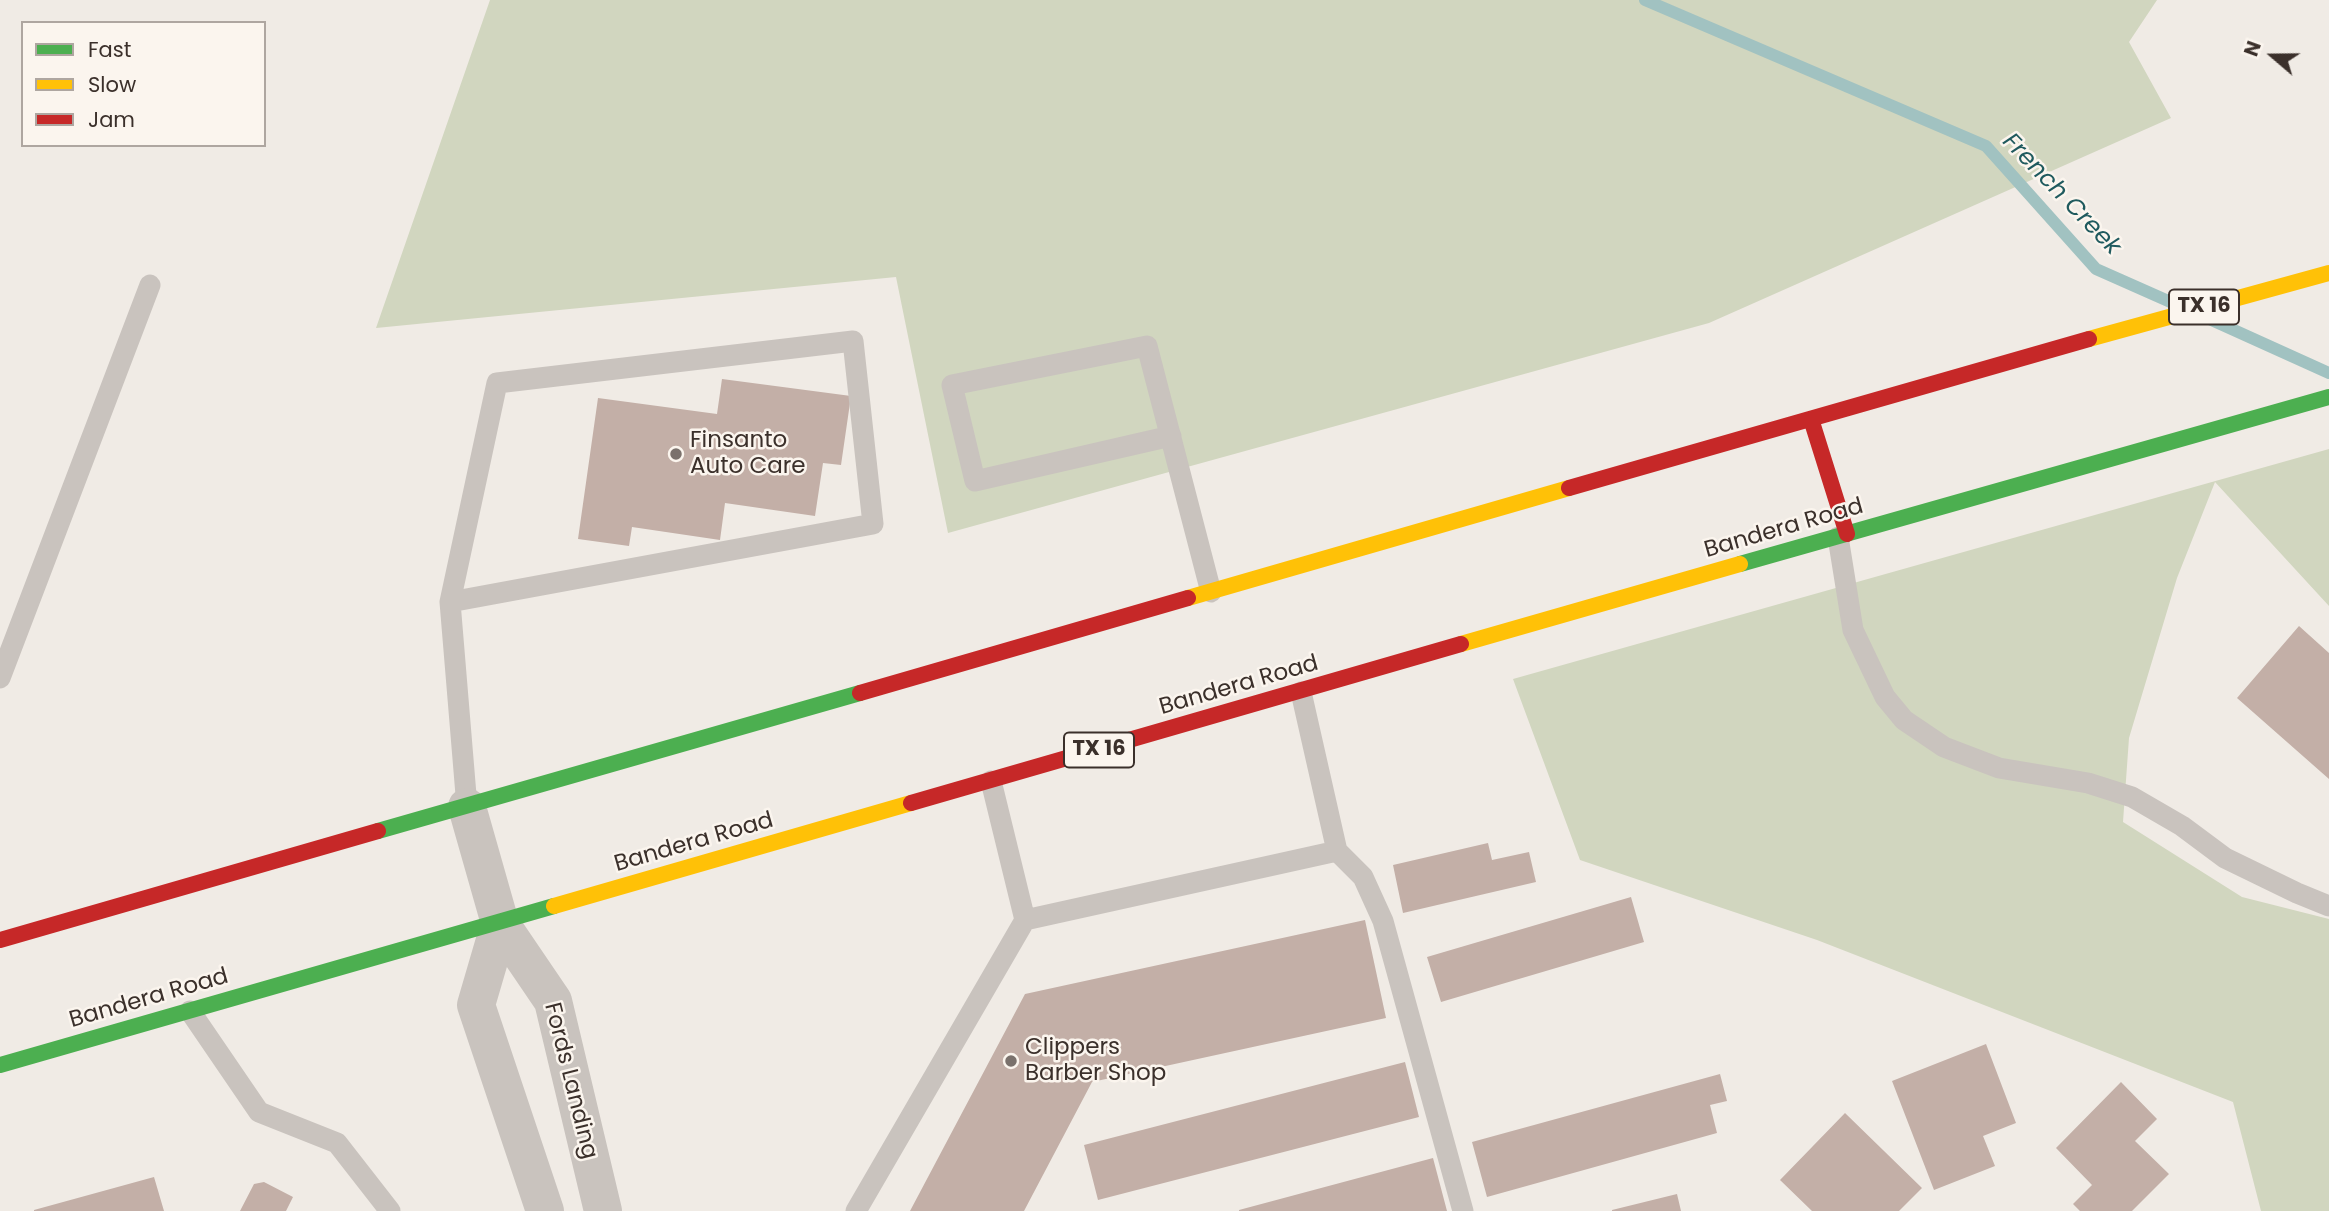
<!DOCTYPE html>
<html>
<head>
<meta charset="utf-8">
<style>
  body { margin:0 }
  #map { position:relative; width:2329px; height:1211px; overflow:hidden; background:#f0ebe5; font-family:Poppins,sans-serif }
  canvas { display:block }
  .legend { position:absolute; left:21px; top:21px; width:245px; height:126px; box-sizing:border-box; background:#fbf5ee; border:2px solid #aea6a0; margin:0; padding:9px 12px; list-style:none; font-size:21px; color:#3b302b }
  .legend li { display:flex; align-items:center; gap:14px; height:35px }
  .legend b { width:35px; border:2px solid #aea6a0 }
  .north { position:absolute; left:2238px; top:21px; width:70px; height:70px; -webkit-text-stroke:5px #fbf5ee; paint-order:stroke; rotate:290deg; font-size:19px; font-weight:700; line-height:28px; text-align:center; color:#3b302b }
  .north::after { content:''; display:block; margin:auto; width:24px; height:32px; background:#3b302b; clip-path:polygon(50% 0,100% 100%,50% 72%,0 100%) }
</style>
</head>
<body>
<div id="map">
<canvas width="2329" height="1211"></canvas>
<ul class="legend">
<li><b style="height:9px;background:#4caf50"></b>Fast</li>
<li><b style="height:9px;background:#ffc107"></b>Slow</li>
<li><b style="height:9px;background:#c62828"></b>Jam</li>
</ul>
<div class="north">N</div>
</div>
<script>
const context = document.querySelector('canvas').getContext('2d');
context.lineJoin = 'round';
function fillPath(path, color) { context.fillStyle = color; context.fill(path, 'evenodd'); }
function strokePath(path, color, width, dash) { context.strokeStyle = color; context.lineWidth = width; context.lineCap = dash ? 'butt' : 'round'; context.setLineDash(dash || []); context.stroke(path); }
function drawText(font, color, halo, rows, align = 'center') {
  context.font = font + ' Poppins,sans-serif'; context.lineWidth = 5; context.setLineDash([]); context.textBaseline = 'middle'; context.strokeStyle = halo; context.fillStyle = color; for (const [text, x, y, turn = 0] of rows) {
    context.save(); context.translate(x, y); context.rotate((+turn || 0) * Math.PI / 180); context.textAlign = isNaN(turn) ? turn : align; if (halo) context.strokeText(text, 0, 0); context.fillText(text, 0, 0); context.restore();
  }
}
fillPath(new Path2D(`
  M490,0H2157L2129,42L2171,118L1709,323L948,533L896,277L376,328Z
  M2329,449V606L2215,482L2177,578L2129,738L2123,822L2242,897L2329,919V1211H2261L2233,1102L1817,940L1580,860L1513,679Z`), '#d1d6bf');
strokePath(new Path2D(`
  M1645,0L1986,146L2096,269L2175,304
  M2205,317L2329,373`), '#a1c2c1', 12);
fillPath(new Path2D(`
  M722,379L851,396L841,465L823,463L815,516L725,503L720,540L632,527L629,546L578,539L598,398L717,414Z
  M2299,626L2329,653V779L2237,698Z
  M1488,843L1492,860L1529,852L1536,882L1403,913L1393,865Z
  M1631,897L1644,942L1441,1002L1427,957Z
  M1365,920L1386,1018L1092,1082L1024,1211H910L1025,994Z
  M1986,1044L2016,1123L1983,1136L1995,1166L1934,1190L1892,1081Z
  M1405,1062L1419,1117L1098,1200L1084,1145Z
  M1720,1074L1727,1101L1710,1105L1717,1133L1487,1197L1472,1142Z
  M2121,1082L2157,1119L2135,1141L2169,1174L2132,1211H2080L2073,1204L2092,1185L2056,1148Z
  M1845,1113L1922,1188L1899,1211H1812L1780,1180Z
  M1433,1158L1447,1211H1239V1210Z
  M154,1177L164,1211H34V1210Z
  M264,1182L293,1197L286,1211H240L254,1184Z
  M1677,1194L1681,1211H1612V1210Z`), '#c3afa7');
strokePath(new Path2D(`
  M1171,436L975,481L952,385L1147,346L1211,592
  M1838,537L1853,630L1885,697L1904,720L1944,747L1999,768L2088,783L2132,797L2182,826L2225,858L2297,893L2329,906
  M450,602L497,383L853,341L873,524L450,602L467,807
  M0,678L150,285
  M1337,851L1363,877L1383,921L1463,1211
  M1025,920L1337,851L1301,692
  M190,1011L259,1112L337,1143L390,1211
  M856,1211L1025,920L991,781`), '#c9c3be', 21);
strokePath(new Path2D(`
  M467,807L500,923L553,1001L603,1211
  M500,923L476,1005L545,1211`), '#c9c3be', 38);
strokePath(new Path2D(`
  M1740,564L2329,397
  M378,831L860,693
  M0,1065L554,906`), '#4caf50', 16);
strokePath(new Path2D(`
  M2089,339L2329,273
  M1188,598L1569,488
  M1461,644L1740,564
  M554,906L911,803`), '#ffc107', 16);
strokePath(new Path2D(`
  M1811,419L1847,534
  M1569,488L2089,339
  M860,693L1188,598
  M911,803L1461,644
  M0,940L378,831`), '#c62828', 16);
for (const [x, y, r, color] of [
  [676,454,7,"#7a716c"],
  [1011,1061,7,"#7a716c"]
]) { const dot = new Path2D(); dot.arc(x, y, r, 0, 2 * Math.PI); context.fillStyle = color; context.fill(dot); strokePath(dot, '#fbf5ee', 2.5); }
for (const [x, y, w] of [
  [2204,307,70],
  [1099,750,70]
]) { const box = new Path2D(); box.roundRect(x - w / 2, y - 17.5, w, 35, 5); context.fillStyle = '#fbf5ee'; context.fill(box); strokePath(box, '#3b302b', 2); }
drawText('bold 21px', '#3b302b', null, [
  ["TX 16",2204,307],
  ["TX 16",1099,750]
]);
drawText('23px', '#3b302b', '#fbf5ee', [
  ["Finsanto",690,441],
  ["Auto Care",690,467],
  ["Clippers",1025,1048],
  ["Barber Shop",1025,1074]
], 'left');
drawText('23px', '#3b302b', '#fbf5ee', [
  ["Bandera Road",1784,529,-16],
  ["Bandera Road",1239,686,-16],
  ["Bandera Road",694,843,-16],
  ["Bandera Road",149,999,-16],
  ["Fords Landing",570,1081,76]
]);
drawText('italic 24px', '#1f5a5e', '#fbf5ee', [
  ["French Creek",2061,195,46]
]);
</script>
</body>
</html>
